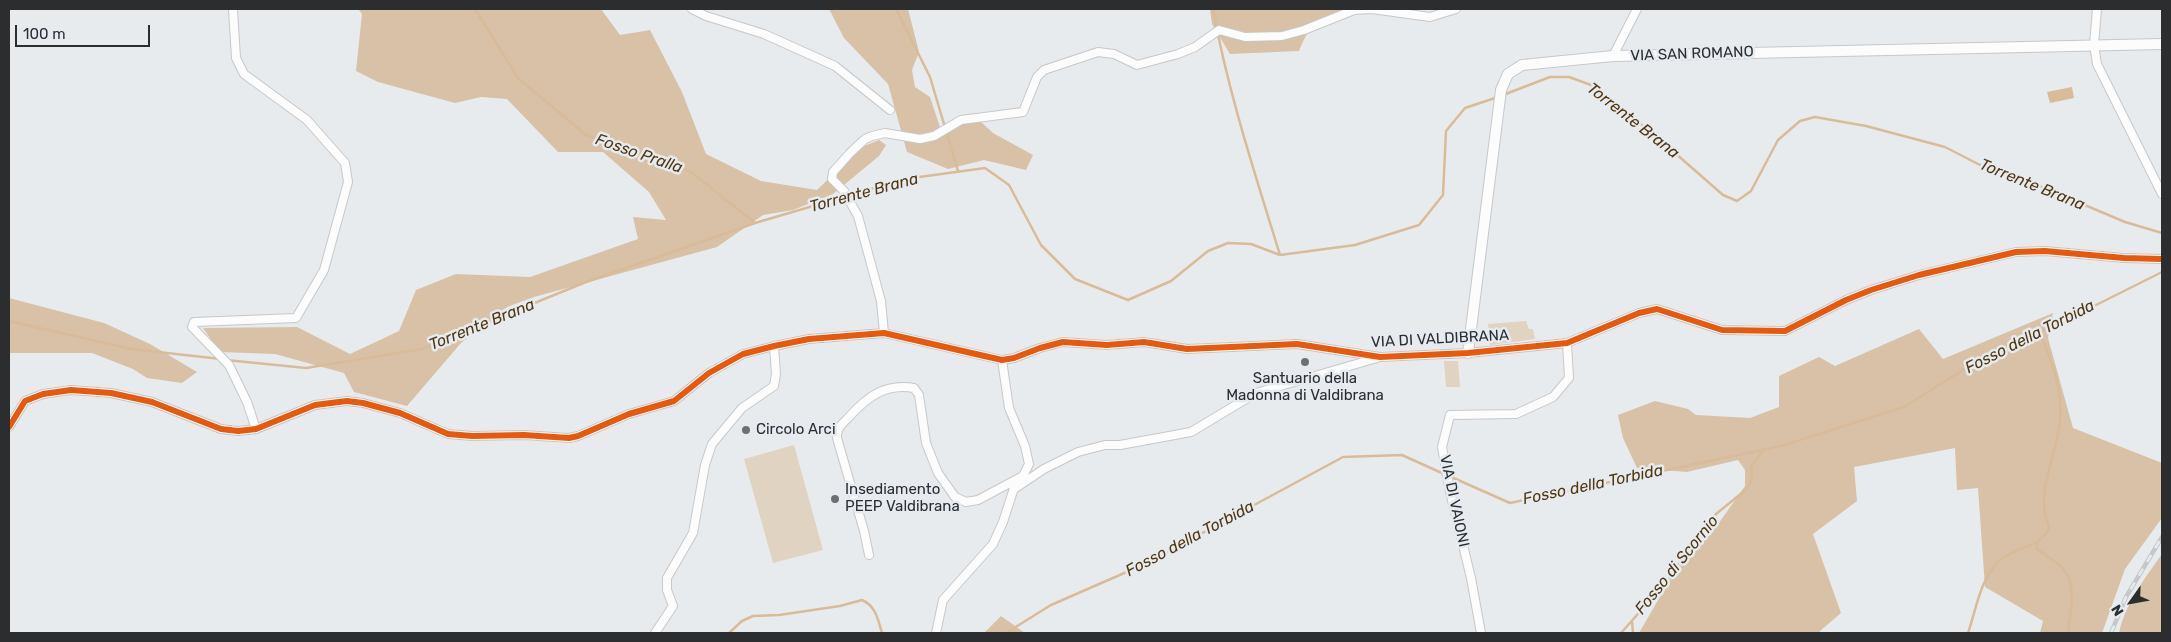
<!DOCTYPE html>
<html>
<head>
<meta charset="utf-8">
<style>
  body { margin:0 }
  #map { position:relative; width:2171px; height:642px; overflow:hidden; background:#e8ebee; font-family:Rubik,sans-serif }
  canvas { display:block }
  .frame { position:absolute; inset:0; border:10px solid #2b2d2f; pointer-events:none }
  .north { position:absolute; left:2106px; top:577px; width:50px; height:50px; -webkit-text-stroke:4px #e5ebf1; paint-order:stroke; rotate:238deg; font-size:14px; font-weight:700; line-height:20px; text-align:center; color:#2b2d2f }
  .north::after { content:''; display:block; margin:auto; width:18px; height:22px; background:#2b2d2f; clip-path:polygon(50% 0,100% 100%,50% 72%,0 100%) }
  .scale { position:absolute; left:15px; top:25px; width:135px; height:22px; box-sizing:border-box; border:2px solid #2b2d2f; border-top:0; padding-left:6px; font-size:15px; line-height:18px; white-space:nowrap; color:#2b2d2f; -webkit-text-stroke:4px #e5ebf1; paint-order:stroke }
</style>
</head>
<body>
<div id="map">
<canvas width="2171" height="642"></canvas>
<div class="frame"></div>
<div class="north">N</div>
<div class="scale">100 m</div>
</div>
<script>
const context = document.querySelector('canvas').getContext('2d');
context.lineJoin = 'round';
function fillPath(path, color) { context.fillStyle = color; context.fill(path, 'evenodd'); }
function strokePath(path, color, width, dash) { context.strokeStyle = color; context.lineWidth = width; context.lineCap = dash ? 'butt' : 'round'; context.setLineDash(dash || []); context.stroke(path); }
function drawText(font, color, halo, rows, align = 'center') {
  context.font = font + ' Rubik,sans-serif'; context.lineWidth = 5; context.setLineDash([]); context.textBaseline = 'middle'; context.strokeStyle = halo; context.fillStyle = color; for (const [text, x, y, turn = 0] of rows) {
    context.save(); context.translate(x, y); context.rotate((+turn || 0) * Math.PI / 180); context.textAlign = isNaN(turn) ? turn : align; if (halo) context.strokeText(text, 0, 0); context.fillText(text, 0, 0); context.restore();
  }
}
fillPath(new Path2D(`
  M1526,321L1529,329H1533L1535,339L1490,345L1488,324Z
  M1444,361H1458L1460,387H1446Z
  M794,445L823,550L773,563L744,459Z`), '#e1d3c1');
fillPath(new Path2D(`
  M358,9H601L620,35L650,30L682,92L706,154L761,181L817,190L862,147L879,140L886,145L879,156L833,194L793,210L763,215L717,247L534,297L507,307L461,343L407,406L354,392L344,373L275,354L220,352L203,328L297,327L350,354L399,331L416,290L456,274L530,277L638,239L633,217L666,220L649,192L603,152H558L507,99L481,97L455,103L378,82L356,71L362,14Z
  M829,9H908L919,52L912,70L915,87L930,97L940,127L980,121L993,133L1033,155L1026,170L984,160L948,169L907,152L888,84L844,38Z
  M1210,9H1352C1321,20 1312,18 1299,51L1230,54L1212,24Z
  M9,298L104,323L150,344L197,372L182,383L147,378L133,369L92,353H9Z
  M2053,313L2048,338L2073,428L2162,463V518L2125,569L2102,633H2040L2043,621L1985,587L1978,488L1957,490L1955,448L1854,467L1857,501L1813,534L1841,613L1820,631V633H1639L1683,557L1716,527L1745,486V470L1738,460L1687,472L1637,468L1623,438L1618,415L1655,401L1688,409L1696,415L1750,418L1779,407V376L1819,357L1835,366L1919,329L1943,359Z
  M2162,554V633H2119C2125,604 2145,578 2162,554Z
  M1001,616L1025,633H984Z`), '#d8c1a6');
fillPath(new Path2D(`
  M2072,87L2074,98L2050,103L2047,92Z`), '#d9bb99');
strokePath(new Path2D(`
  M475,9L518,78L586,135L691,172L755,223
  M896,9L930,77L958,171
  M1213,9C1228,92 1255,174 1280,255
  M1503,95L1550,77H1569L1591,85L1651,132L1723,195L1737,201L1751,191L1778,140L1800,121L1815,117L1866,126L1945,147L1980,165L2042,187L2125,222L2162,233
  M9,321L131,349L221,359
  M226,360L306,368L422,349L586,282L755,223L905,179L985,168L1009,185L1041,245L1075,279L1128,300L1171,281L1208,251L1228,243L1251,244L1280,255L1355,245L1419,225L1443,195L1446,131L1465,108L1498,97
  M1449,476L1510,503L1781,446L1904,407L1990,353L2062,322L2162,272
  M2037,544V549C2046,556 2058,562 2065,571C2077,588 2070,614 2068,633
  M1632,622L1633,633
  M729,633L742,621L753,616L779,615L840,606L862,600C876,606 878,620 882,633
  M1006,633L1051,605L1145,564L1343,457L1402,455L1444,474
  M1621,633L1667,581L1675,568L1701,538L1716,514L1748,488L1752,476L1751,466L1763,451
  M1968,633C1976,610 1980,580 1998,562C2013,546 2042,549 2049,527C2034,492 2057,456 2060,421C2063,390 2052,360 2039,332`), '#d9bb99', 2.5);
const street = new Path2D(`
  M233,9L236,58L244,74L307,120L345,163L348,182L324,270L296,318L194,322L192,327L229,365L247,402L256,429
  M692,9L706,16L764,34L835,66L890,110
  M2097,9L2094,45L2097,64L2162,194
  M1613,56L1637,9
  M884,333L881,301L858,216L844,191L832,179L833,172L850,153L865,139L872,136L885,133L920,139L934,136L961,120L1023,112L1037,77L1044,70L1098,52L1114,54L1137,65L1178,54L1195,47L1219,30L1245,37L1282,36L1304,30L1354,10L1372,9L1430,17L1456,9
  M9,427L25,401L43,394L71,390L111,393L152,402L221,429L238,431L256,429L315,405L347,401L363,403L400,413L448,434L472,436L524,435L569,438L578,436L629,414L674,401L709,373L743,354L774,346L809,339L884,333L1002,360L1014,358L1040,348L1063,342L1107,345L1144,342L1187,349L1297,344L1380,357L1468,353L1567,343L1639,313L1657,309L1722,330L1785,331L1846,300L1871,290L1919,275L2016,252L2045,251L2124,258L2162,259
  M1014,489L1044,469L1078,452L1105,445H1120L1191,432L1256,393L1377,358
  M869,555L864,531L837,438C836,429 842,424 848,418C866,398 884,383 914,388L919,395L926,443L938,473L955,497L966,502L978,500L1023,476L1029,464L1025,446L1009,408L1002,360
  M655,633L673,606L667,590V578L693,533L705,465L712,444L742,408L774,386L776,374L774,346
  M936,633L943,600L993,544L1003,522L1015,485
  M1481,633L1471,578L1450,492L1442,447L1450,415L1516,414L1553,397L1569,378L1567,343`);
const secondary = new Path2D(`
  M1468,353L1501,90L1508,74L1522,65L1613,56L2162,44`);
strokePath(street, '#c6c8ca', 10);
strokePath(secondary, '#c6c8ca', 12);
strokePath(street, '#fcfcfc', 8);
strokePath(secondary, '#fcfcfc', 10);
const rail = new Path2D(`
  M2111,633L2126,597L2162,537`);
strokePath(rail, '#c6c7c8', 4.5);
strokePath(rail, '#e5ebf1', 2.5, [8]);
strokePath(new Path2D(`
  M9,427L25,401L43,394L71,390L111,393L152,402L221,429L238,431L256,429L315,405L347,401L363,403L400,413L448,434L472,436L524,435L569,438L578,436L629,414L674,401L709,373L743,354L774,346L809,339L884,333L1002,360L1014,358L1040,348L1063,342L1107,345L1144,342L1187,349L1297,344L1380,357L1468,353L1567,343L1639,313L1657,309L1722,330L1785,331L1846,300L1871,290L1919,275L2016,252L2045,251L2124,258L2162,259`), '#e8590c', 6);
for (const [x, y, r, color] of [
  [1305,362,5,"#6d7072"],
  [746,430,5,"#6d7072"],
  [835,499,5,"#6d7072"]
]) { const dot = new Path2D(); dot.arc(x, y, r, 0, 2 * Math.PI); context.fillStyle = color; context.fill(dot); strokePath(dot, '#e5ebf1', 2); }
drawText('15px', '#2b2d2f', '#e5ebf1', [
  ["VIA SAN ROMANO",1692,54,-2],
  ["VIA DI VALDIBRANA",1440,339,-3],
  ["VIA DI VAIONI",1454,501,78]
]);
drawText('15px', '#2b2d2f', '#e5ebf1', [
  ["Santuario della",1305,379,"center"],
  ["Madonna di Valdibrana",1305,396,"center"],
  ["Circolo Arci",756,430],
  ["Insediamento",845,490],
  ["PEEP Valdibrana",845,507]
], 'left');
drawText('italic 16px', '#53360c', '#e5ebf1', [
  ["Torrente Brana",1633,121,38],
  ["Fosso Pralla",639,154,19],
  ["Torrente Brana",2032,185,22],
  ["Torrente Brana",864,193,-15],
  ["Torrente Brana",482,325,-22],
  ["Fosso della Torbida",2030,337,-27],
  ["Fosso della Torbida",1593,485,-12],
  ["Fosso della Torbida",1190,539,-28],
  ["Fosso di Scornio",1677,565,-51]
]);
</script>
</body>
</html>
